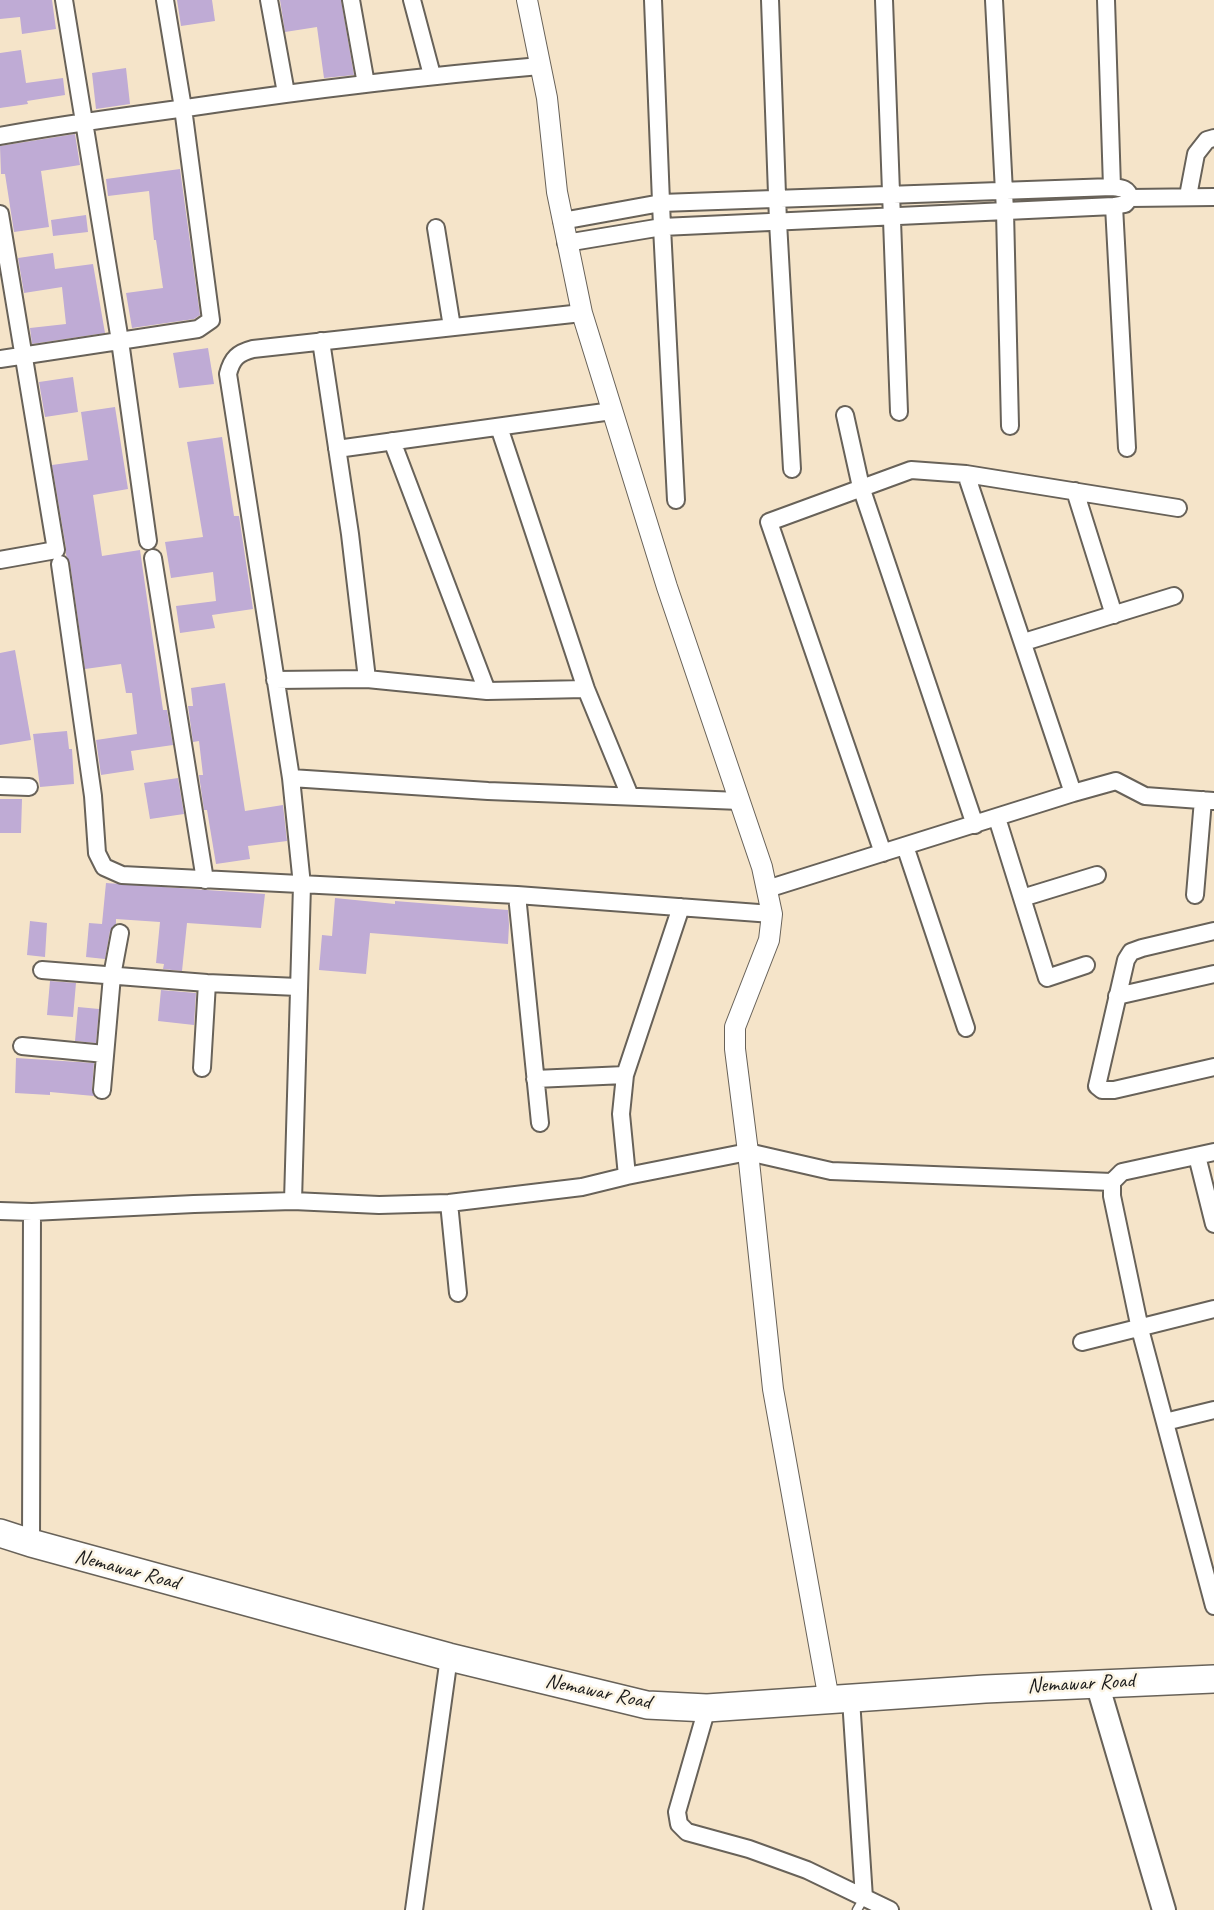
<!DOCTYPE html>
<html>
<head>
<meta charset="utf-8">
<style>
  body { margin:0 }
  canvas { display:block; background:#f5e4c9 }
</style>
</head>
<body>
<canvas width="1214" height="1910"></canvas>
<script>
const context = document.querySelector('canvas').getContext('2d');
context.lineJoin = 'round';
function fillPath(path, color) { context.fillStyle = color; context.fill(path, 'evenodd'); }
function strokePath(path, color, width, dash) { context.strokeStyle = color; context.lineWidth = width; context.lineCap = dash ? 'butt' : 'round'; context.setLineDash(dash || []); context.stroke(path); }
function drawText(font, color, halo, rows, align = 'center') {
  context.font = font + ' Caveat,sans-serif'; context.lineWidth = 5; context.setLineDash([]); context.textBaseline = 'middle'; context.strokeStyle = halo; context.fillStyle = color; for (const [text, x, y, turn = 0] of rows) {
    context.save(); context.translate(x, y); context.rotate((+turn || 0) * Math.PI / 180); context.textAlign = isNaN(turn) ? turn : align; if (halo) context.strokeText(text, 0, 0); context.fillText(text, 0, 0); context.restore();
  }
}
fillPath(new Path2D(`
  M0,0H52L56,29L22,34L20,17L0,19Z
  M177,0H212L215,21L181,26Z
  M280,0H341L354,75L324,78L317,27L285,32Z
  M21,50L26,83L63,78L65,95L27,101L28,104L0,108V53Z
  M126,68L130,104L96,109L92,73Z
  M75,134L80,165L41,171L49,227L14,232L5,174H1L0,146Z
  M180,169L200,315L194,319L132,328L126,293L163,288L156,240H154L149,191L108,196L106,179Z
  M86,215L88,232L53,236L51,220Z
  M53,253L55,269L93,264L105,333L32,344L30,328L66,324L62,287L24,293L18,258Z
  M208,348L214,384L179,388L173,353Z
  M73,377L78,412L45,417L39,382Z
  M115,407L128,489L93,495L102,556L140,550L163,710H167L173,745L131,751L134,770L101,775L96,740L137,734L132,693H126L121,664L85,669L70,563L66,555V548L52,465L88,460L81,412Z
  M222,437L234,516H239L253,609L212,615L215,628L180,633L176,606L216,601L213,572L171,578L165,542L203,537L187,442Z
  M15,650L31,740L0,745V653Z
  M225,683L245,811L283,805L287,841L248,846L250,859L216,864L207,810H204L199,775H203L199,741L193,742L188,706H193L191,688Z
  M67,731L69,749H72L74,784L40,787L33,734Z
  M178,778L184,814L150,819L144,783Z
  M0,799H22L21,833H0Z
  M106,883L265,894L261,928L187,923L182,971L163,969L164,964L156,963L160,922L116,919V924L110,931L105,959L86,957L89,923L102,924Z
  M335,898L395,904V901L508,910L509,925L508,944L370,933L366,974L319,970L322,935L332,936Z
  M30,921L47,923L45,957L27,955Z
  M50,981L76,983L73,1017L47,1015Z
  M161,990L196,993L194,1025L158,1021Z
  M78,1007L99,1009L96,1043L75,1041Z
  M16,1058L94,1063L92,1089L94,1096L50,1092V1095L15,1093Z`), '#bfabd5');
const service = new Path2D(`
  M857,1910L864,1898`);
const minor = new Path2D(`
  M64,0L120,341L148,541
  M269,0L286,93
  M351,0L366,84
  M412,0L432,75
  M653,0L662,227L676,500
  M770,0L778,222L792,469
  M884,0L899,412
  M994,0L1005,211L1010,426
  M1106,0L1112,187
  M0,136C64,124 128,116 193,107C308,90 424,76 540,66
  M1188,196L1196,154L1207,140L1214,138
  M1130,198L1214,197
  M1114,206L1127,448
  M0,214L56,550L0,560
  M562,221L661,203L1112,187C1121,188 1128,188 1130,198L1125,204L1114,206L662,227L566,243
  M436,228L452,327
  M321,341L350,534L367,679
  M0,359L198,329L211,320L183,108L165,0
  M845,415L861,487L975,825
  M499,427L586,689L630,796
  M392,441L487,691
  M337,449L612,411
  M966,474L1073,793
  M1075,491L1114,615
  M153,558L205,880
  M60,564L93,796L97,853L104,867L122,875L517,895L772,914
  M1024,642L1174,596
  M275,680L367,679L487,691L586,689
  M291,778L488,791L740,801
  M0,786L29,787
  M997,818L1047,978L1086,965
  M905,846L966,1028
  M883,853L769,522L911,470L966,474L1178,508
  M767,889L1073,793L1116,781L1145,796L1214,801
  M517,895L540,1123
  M1195,895L1203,800
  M1022,898L1097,875
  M1214,931L1142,948L1131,952L1126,960L1097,1086L1102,1090H1114L1214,1067
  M42,970L207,983L298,987
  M1117,996L1214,974
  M22,1046L105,1054
  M202,1068L207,983
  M535,1079L625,1075
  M102,1090L112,976L120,933
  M1214,1152L1122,1172L1112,1182V1196L1140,1329L1214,1606
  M1197,1156L1214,1224
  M627,1176L621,1114L625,1075L681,907
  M293,1201L302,885L291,778L228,374C232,358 238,353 253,349L582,313
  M449,1203L458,1293
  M0,1211L32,1212
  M1082,1342L1214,1309
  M1165,1422L1214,1410
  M31,1543L32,1212L194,1204L293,1201L379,1205L449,1203L582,1187L627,1176L748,1152L831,1171L1112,1182
  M851,1699L864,1898
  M707,1708L677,1812L679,1824L687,1832L749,1849L807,1870L890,1910
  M414,1910L449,1657`);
const tertiary = new Path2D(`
  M527,0L547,98L557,192L582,313L667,587L762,867L772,914L769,940L735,1027V1049L748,1152L773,1389L829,1700`);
const secondary = new Path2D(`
  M1097,1683L1164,1910`);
const trunk = new Path2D(`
  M0,1533L31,1543L449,1657L647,1705L707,1708L985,1689L1214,1679`);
strokePath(service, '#686259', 11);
strokePath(minor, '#686259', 20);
strokePath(tertiary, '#686259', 22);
strokePath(secondary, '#686259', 26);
strokePath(trunk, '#686259', 30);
strokePath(service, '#fff', 8);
strokePath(minor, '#fff', 16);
strokePath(tertiary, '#fff', 20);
strokePath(secondary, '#fff', 22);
strokePath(trunk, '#fff', 27);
drawText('21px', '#1c1c1c', '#fcf5e5', [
  ["Nemawar Road",127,1570,15],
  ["Nemawar Road",1081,1684,-3],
  ["Nemawar Road",598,1692,12]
]);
</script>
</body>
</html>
